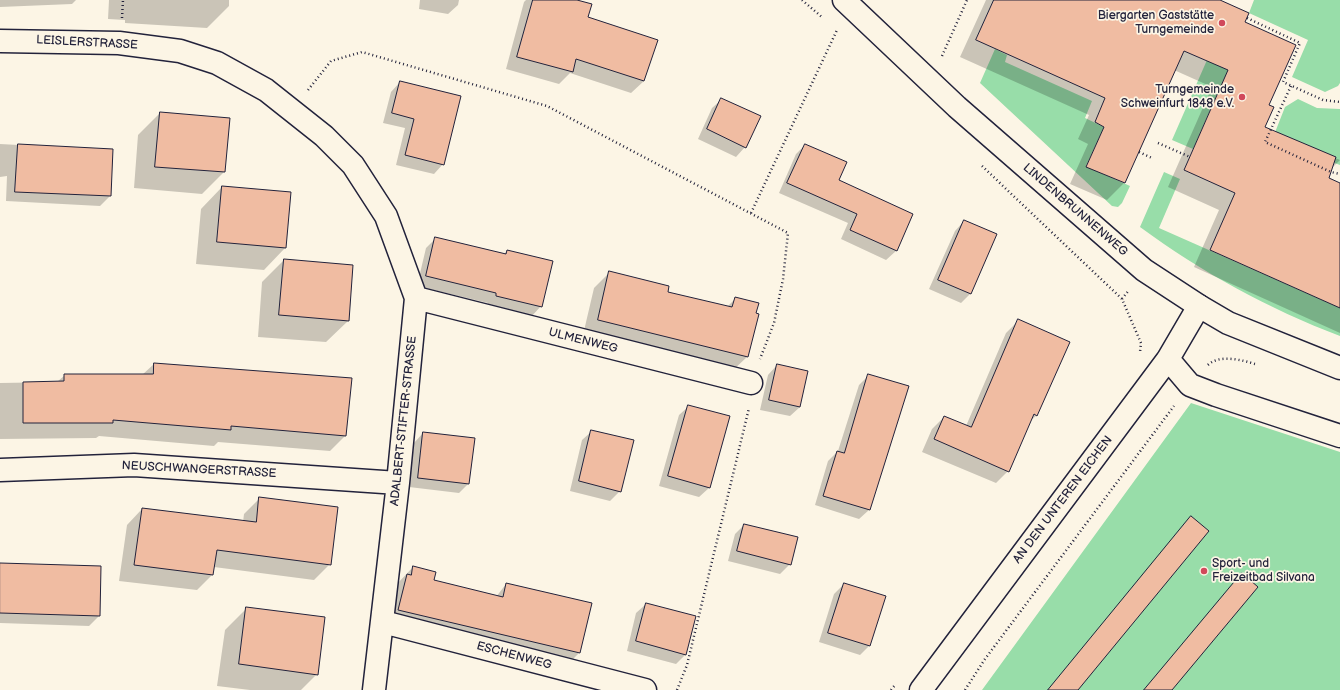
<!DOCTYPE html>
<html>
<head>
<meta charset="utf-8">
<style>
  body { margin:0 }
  canvas { display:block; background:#fcf5e5 }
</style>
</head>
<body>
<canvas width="1340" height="690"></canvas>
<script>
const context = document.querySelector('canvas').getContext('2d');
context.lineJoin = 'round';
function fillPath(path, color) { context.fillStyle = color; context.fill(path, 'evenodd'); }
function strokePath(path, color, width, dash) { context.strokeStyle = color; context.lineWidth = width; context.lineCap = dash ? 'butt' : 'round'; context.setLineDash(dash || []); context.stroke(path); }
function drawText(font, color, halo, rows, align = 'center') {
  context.font = font + ' "Balsamiq Sans",sans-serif'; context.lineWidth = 3.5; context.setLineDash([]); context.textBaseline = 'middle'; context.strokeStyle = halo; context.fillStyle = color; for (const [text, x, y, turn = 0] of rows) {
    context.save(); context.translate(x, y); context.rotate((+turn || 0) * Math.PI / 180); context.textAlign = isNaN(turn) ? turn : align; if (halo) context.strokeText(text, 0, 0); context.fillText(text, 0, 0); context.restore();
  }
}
fillPath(new Path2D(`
  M1254,0H1340V83L1338,86L1325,92L1292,77L1308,40L1249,13Z
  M995,49L1007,55L1005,62L1092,101L1085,118L1104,127L1086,166L1130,186L1122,203L1118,207L1112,206L980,83Z
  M1207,60L1237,74L1222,83L1193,149L1172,140Z
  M1298,99L1317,108L1340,109V165L1272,140L1285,107Z
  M1164,172L1180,179L1159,228L1340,308V336C1269,309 1201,272 1140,227Z
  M1191,403L1340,452V690H982Z`), '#98dda9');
fillPath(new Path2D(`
  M0,0H76L72,4L0,7Z
  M109,0H229V6L207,28L125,23V20L108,19Z
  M420,0H459L458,5L448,14L419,9Z
  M526,0H573L587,18L644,81L631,93L570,73L559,84L506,69L524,2Z
  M986,0H1217L1243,23L1268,106L1264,127L1340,160L1323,177L1340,184V333L1194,267L1219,210L1168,187L1212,87L1174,70L1124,183L1107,200L1070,184L1088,144L1078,139L1089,115L960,57Z
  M400,82L443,164L434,174L396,165L405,128L383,123L391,92Z
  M722,99L745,147L736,157L698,139L712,108Z
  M160,113L228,119L224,172L202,194L134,188L138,135Z
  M0,144L112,150L110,196L100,206L6,201L7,176L0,177Z
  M805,145L838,181L912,215L896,251L886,260L841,239L848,223L779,193L796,154Z
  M222,187L290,193L285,248L264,270L196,264L201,209Z
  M964,221L970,294L961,303L929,289L955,231Z
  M436,238L504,254L507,251L541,306L532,316L487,305L488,303L417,286L426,248Z
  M284,260L348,321L326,342L258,337L262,282Z
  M610,272L667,293L727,307L735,299L757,314L747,357L731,372L583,335L594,288Z
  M1018,321L1037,415L1028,423L1008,471L996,483L922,452L932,429L944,417L966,426L1006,333Z
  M154,364L351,379L346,435L330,451L218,442L214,446L99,436L96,438L0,439V383L57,382L65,375H142Z
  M777,365L800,407L790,416L760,410L768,375Z
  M869,375L907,387L869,510L859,519L815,505L828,461L838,451L859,385Z
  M689,406L709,488L699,497L659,486L679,415Z
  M592,431L620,491L610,501L570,491L582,440Z
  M423,433L468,484L459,493L409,487L414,443Z
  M260,498L330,564L314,580L214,567L212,575L197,590L119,581L127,525L142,509L243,522L244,514Z
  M744,525L790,564L780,574L728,561L735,534Z
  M0,564L100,567L99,616L89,626L0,623Z
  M413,567L433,581L496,597L506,584L579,653L570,662L389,619L397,584Z
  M844,584L869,646L860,655L819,642L834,594Z
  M646,604L686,654L676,664L627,651L636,613Z
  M247,608L317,674L301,690H250L217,686L225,630Z`), '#0003');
const building = new Path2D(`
  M533,0H577L592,4L588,17L658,40L644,81L576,59L573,72L517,57Z
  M994,0H1220L1249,13L1245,22L1296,45L1269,105L1274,107L1265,127L1336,157L1329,178L1340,183V308L1210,250L1235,193L1184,170L1228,70L1184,51L1125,183L1086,167L1104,127L1095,122L1105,98L976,40Z
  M400,81L461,96L444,165L405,155L414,119L392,113Z
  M721,98L761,116L746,148L707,129Z
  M160,112L230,118L225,172L155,167Z
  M18,144L113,149L111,196L15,192Z
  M805,144L847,162L839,180L913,214L897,251L850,230L857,214L787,183Z
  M222,186L291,192L286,248L217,242Z
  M964,220L997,234L971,294L938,280Z
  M435,237L506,254L507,250L553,261L542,307L496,296V293L426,276Z
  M284,259L353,265L349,321L279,315Z
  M609,271L669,286L668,292L732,307L735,297L759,303L756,313L759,314L748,357L598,320Z
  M1018,319L1070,342L1037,416L1034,414L1009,472L934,439L944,416L971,427Z
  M154,363L352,378L346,436L231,426V430L113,420V423H23V382L64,381V374H153Z
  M777,364L808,371L800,407L769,400Z
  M868,374L909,386L870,510L823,496L837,451L844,453Z
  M688,405L730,416L710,488L668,476Z
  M591,430L634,440L621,492L579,481Z
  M423,432L475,438L469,484L418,478Z
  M259,497L338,507L331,565L217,550L213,575L134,565L142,508L256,522Z
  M1191,516L1209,531L1078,690H1048Z
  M744,524L798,537L791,565L737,551Z
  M0,563L101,566L100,616L0,613Z
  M413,566L436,572L434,580L503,597L506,583L592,603L580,653L398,610L407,574L411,575Z
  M1242,573L1258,587L1172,690H1144Z
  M844,583L886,596L870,646L828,633Z
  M646,603L696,616L686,655L636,641Z
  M246,607L325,617L318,675L239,664Z`);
fillPath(building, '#f0bca2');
strokePath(building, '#22223b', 1);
const street = new Path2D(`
  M0,41L119,43L180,51L217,63L266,90L324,136L353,165L386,216L416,298L398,483L374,690
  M416,298L751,383
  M1168,359L1190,385L1216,395L1340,436
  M0,470L134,465L398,483
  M383,622L645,690
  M921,690L1168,359L1199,306`);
const secondary = new Path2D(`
  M844,0L957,107L1144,270L1199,306L1228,323L1340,368`);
strokePath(street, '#22223b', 25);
strokePath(secondary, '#22223b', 25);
strokePath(new Path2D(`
  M802,0L823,18
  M122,18L123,0
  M1247,18L1300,43L1283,82L1323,100L1340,102
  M942,56L967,0
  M1291,86L1265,142L1331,172L1340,174
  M308,90L331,61L362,52L547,106L788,233L783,279L774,323L760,359
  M1158,143L1190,157
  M1139,152L1152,158
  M982,166L1122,299L1141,343L1140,352
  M751,213L837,30
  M1122,299L1129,290
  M1208,365C1219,354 1242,360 1255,364
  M677,690L687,665L749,408
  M891,690L895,685
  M965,690L985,659L1174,406`), '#22223b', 2.5, [1, 3]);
strokePath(street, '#fcf5e5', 22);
strokePath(secondary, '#fcf5e5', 22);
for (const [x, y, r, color] of [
  [1222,23,4,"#d1495b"],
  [1242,97,4,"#d1495b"],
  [1204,571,4,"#d1495b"]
]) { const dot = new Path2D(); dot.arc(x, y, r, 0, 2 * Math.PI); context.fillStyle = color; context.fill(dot); strokePath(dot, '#fcf5e5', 1.5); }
drawText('12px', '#22223b', '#fcf5e5', [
  ["Biergarten Gaststätte",1214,16],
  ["Turngemeinde",1214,30],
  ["Turngemeinde",1234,90],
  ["Schweinfurt 1848 e.V.",1234,104],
  ["Sport- und",1212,564,"left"],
  ["Freizeitbad Silvana",1212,578,"left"]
], 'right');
drawText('12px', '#22223b', '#fcf5e5', [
  ["LEISLERSTRASSE",87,43,3],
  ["LINDENBRUNNENWEG",1075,210,41],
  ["ULMENWEG",583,341,14],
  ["ADALBERT-STIFTER-STRASSE",404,421,-84],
  ["NEUSCHWANGERSTRASSE",199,470,3],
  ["AN DEN UNTEREN EICHEN",1063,500,-53],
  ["ESCHENWEG",514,656,15]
]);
</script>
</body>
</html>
